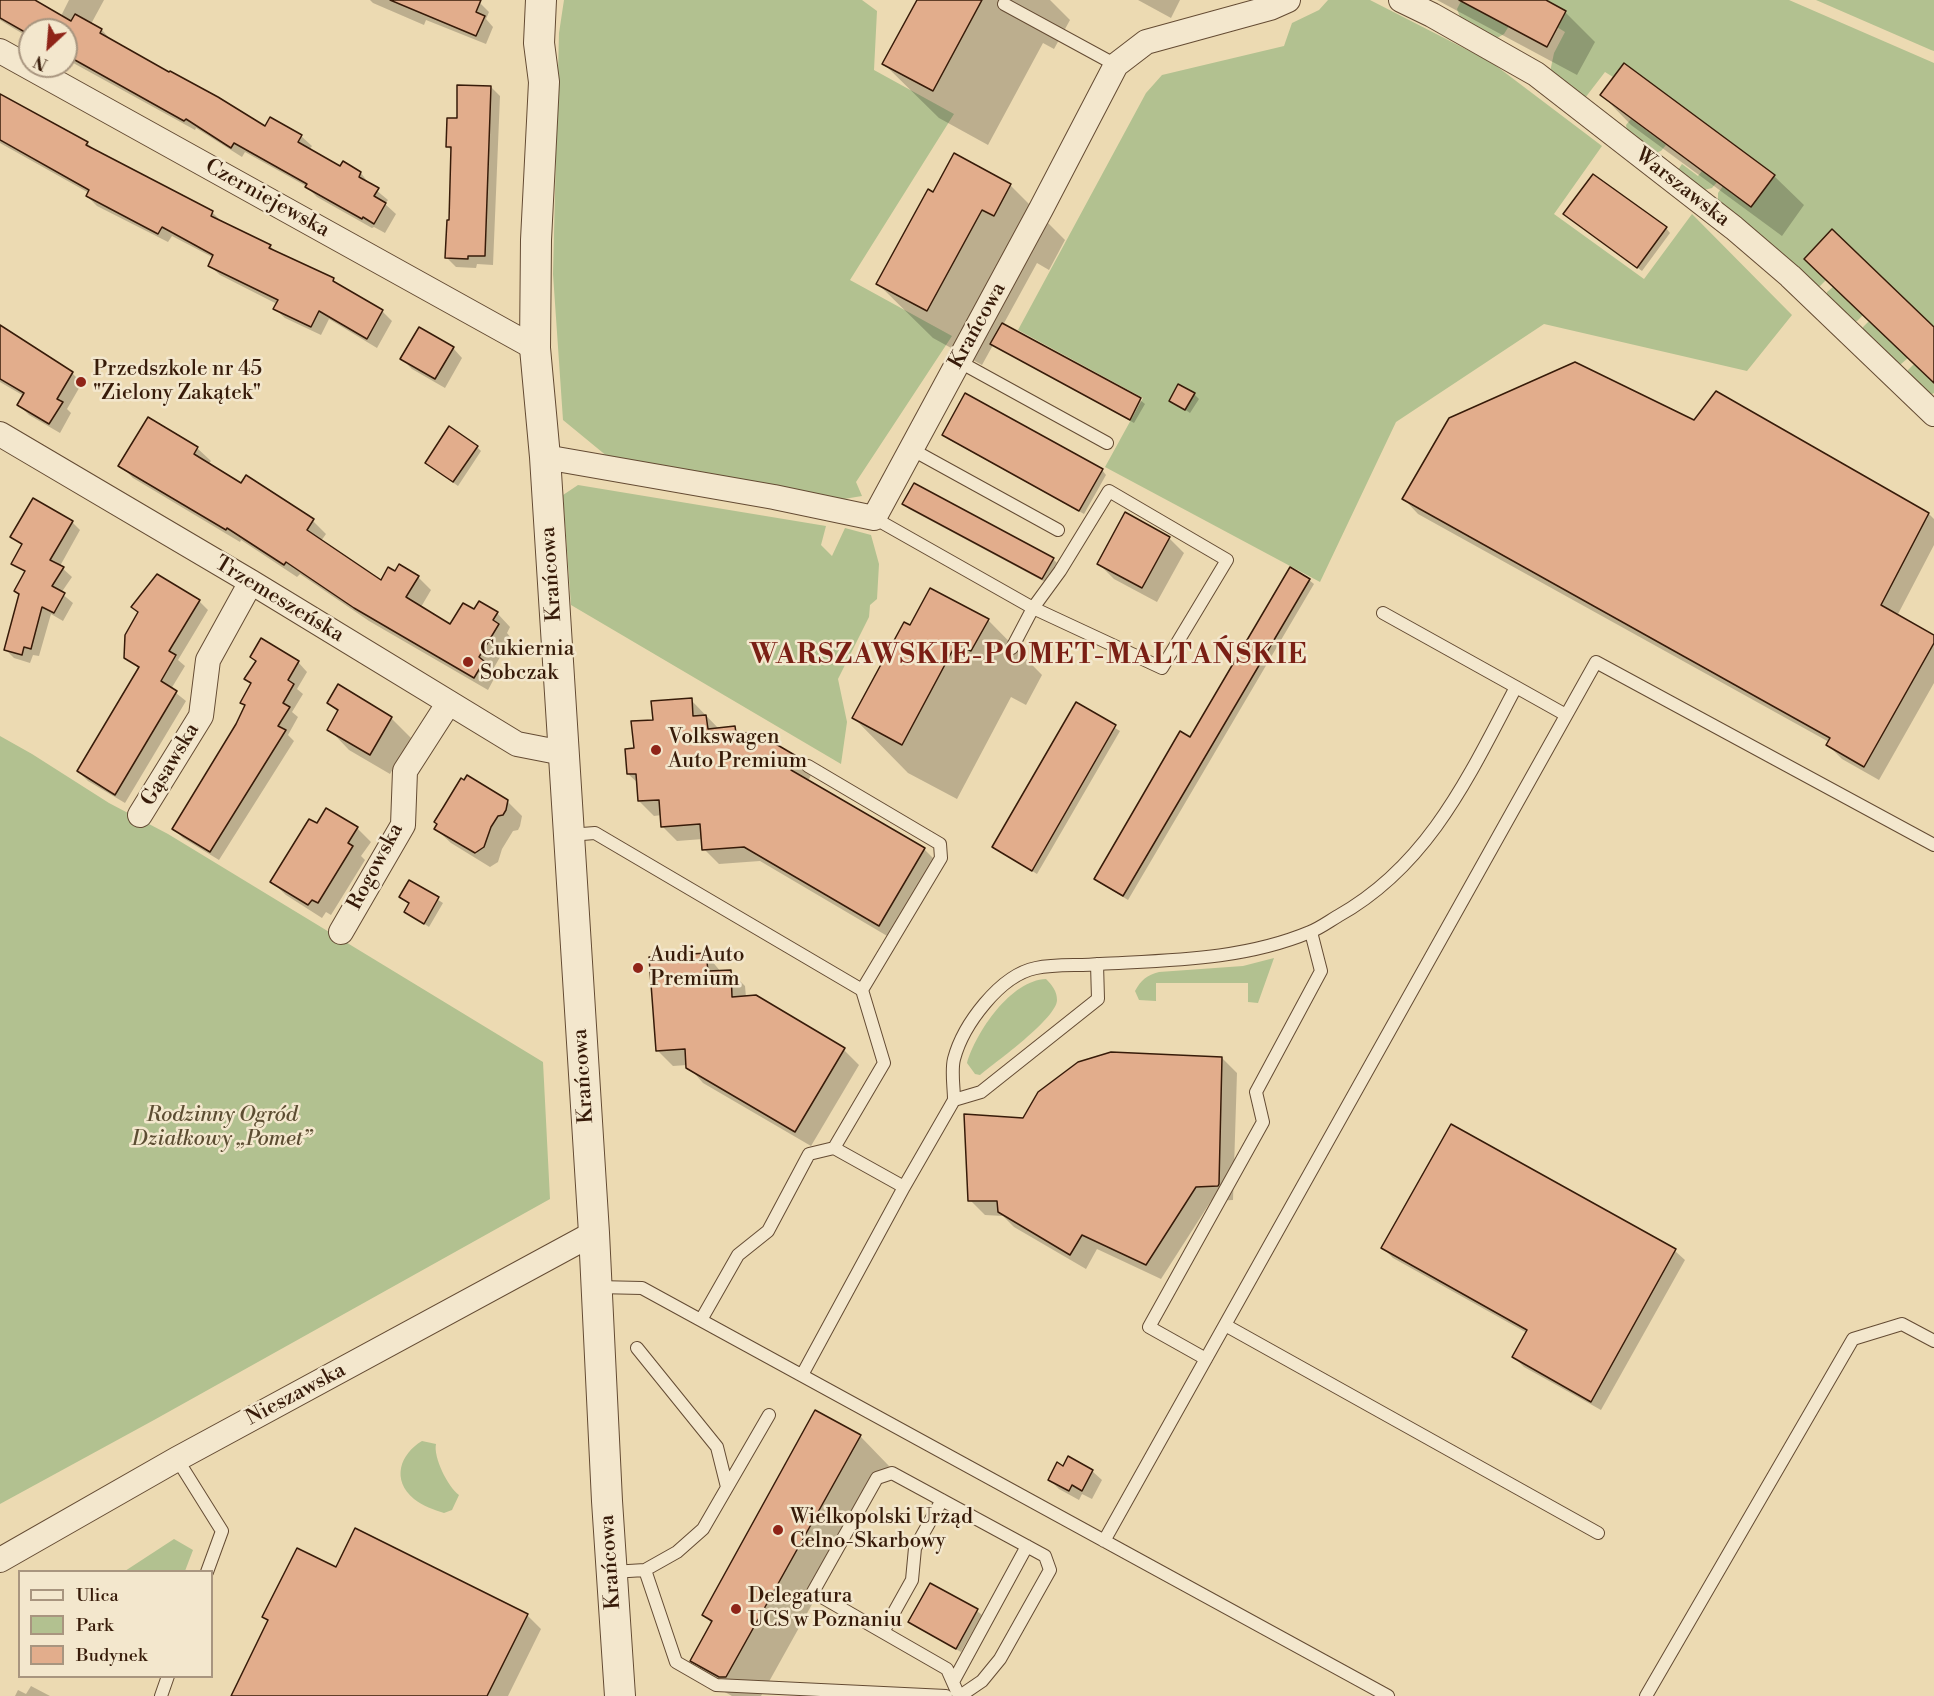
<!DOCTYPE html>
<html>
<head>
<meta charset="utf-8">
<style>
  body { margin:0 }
  #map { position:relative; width:1934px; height:1696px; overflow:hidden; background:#ecdab2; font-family:"Libre Bodoni",serif }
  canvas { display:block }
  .legend { position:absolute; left:18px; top:1570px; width:195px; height:108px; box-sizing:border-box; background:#f3e7cd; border:2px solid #a8957f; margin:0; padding:8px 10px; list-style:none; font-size:18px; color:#371b09 }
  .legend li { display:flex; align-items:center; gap:12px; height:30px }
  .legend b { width:30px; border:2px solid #a8957f }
  .north { position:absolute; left:18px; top:18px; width:60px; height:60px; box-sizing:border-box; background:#f3e7cd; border:2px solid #a8957f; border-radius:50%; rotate:206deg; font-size:16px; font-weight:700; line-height:24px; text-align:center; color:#371b09 }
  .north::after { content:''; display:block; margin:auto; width:21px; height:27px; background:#8f2418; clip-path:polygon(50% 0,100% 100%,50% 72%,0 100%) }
</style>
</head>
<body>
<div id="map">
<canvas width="1934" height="1696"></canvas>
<ul class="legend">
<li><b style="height:8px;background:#f3e7cd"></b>Ulica</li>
<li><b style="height:16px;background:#b2c190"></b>Park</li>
<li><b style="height:16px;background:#e2ad8c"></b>Budynek</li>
</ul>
<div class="north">N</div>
</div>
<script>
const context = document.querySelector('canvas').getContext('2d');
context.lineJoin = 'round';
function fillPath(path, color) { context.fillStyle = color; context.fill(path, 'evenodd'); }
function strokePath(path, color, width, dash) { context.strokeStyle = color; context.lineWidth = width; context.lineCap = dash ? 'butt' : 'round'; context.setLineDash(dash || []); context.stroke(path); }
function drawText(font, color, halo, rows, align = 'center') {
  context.font = font + ' "Libre Bodoni",serif'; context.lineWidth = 5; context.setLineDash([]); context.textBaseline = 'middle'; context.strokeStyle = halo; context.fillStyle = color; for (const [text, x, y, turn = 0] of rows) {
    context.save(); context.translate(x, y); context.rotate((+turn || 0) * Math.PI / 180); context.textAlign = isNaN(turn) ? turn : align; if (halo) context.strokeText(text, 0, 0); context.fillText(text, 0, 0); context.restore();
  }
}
fillPath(new Path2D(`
  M564,0H862L877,11L874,70L954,114L850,280L952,336L856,482L862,496L844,499L608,457L563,420L553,274L559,33Z
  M1328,0H1370L1491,62L1602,146L1554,214L1644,279L1692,214L1792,315L1747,371L1544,324L1396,422L1320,582L1105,467L1143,398L1018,330L1146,93L1162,75L1284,46L1292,23L1319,10Z
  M1546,0H1789L1934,63V327L1832,230L1804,259L1826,280L1820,286H1814L1718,202V193L1723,186L1751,207L1775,175L1624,63L1613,77L1605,72L1585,98L1550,72L1554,53L1565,32L1557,27L1566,11Z
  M1816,0H1934V51L1931,50Z
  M1461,1L1509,26L1504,34L1497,38L1460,17L1457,9Z
  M1631,119L1666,145L1661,151L1655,153L1627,131L1626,125Z
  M1682,164L1698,176L1702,171L1717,182L1712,188L1704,190L1678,170Z
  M1833,287L1863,315L1857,321H1850L1827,298V292Z
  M1869,321L1908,358L1901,364H1895L1863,333V327Z
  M1914,364L1934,383V393L1928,396L1907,377L1908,370Z
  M578,485L826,526L821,545L832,556L845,528L871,535L879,564L877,599L870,605L869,617L838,679L847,722L841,764L571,605L563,495Z
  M0,736L32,754L109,803L168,834L543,1062L550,1199L154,1420L0,1504Z
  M1274,958L1258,1003L1248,1002V983H1156V1001L1139,1000L1135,991C1141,980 1147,975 1159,972L1243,966Z
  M1046,979C1052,985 1057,991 1057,1000C1057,1018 996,1062 980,1075L975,1074L967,1063C976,1032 1011,980 1046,979Z
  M422,1441L436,1444C433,1457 448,1487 459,1495L452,1510L444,1513C434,1510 423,1506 414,1499C391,1480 400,1454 422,1441Z
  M174,1539L193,1550L185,1571H125Z`), '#b2c190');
fillPath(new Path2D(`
  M0,0H32L61,16L69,0H104L91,24L102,30L112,41L265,128L301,136L312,146L309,150L340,168L361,173L370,185L388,200L385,204L396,214L385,233L374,227L372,228L317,197L306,186L245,152L242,157L196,128L195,130L66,59V30H30V38L13,28L0,20Z
  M370,0H473L480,3L489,12L486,19L493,27L486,44L426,20L424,25L373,3Z
  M918,0H1050L1070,20L1054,49L1043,43L988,145L939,118L884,64Z
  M1138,0H1180L1171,18Z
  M1437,0H1542L1565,12L1595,42L1577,75Z
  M491,87L500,96L493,265L477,264L476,268L456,267L447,258L451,221L452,151L448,147Z
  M1602,95L1774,176L1804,205L1782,236L1631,125Z
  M0,104L87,143L97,152L212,212L222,222L270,246L278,254L333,280L340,287L383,312L392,321L377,348L329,319L321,335L285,318L275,309L277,304L220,275L210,266L214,258L172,236L168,242L97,206L87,196L89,193L0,143Z
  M1010,185L1065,240L1049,270L1037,263L1003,325L1140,400L1145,404L1134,423L993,345L982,365L933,338L878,284Z
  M1570,218L1666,228L1670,233L1642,271Z
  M0,327L72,373L82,383L67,409L71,413L60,433L29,415L19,405L24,396L0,382Z
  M453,348L462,358L445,388L412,369L402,359Z
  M1716,393L1929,514L1934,519V545L1897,616L1934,636V683L1879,780L1842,759L1828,745L1829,742L1418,514L1404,499L1695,422Z
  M1194,394L1199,399L1190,413L1171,400Z
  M943,434L1102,470L1106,475L1084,514L948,439Z
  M477,447L481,451L458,486L431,467Z
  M197,448L211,461L208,465L242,485L313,521L326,534L321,541L381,582L395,573L418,577L431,590L421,607L451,626L474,611L497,613L510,627L507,633L511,638L492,671L496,675L488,690L369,621L300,574L297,577L241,540L240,542L133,478L120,465Z
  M904,504L1053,559L1057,563L1047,583L909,509Z
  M45,507L72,522L80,530L60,566L72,577L61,593L73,603L63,621L51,614L39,656L33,655L30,663L14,658L5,649Z
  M1169,538L1184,553L1157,602L1114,579L1099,564Z
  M1309,580L1314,584L1128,900L1100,883L1096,879L1191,739Z
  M199,601L208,610L178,660L185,666L171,689L186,701L125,803L88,781L78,771L140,670L126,657L139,614L133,607Z
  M988,620L1042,675L1026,705L1011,697L957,799L908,773L854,718L911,628Z
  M261,640L298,662L307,672L297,689L303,694L292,712L298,717L288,735L294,741L219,860L183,838L174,829L237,725L246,707L242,702L252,685L246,679L257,662Z
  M691,700L719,729L734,728L741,735L757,734L797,758L812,773L808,781L924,849L939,864L894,940L760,861L719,864L704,849L703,839L677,841L662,826V815L654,816L639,801L638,783L628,774L635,750L654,721Z
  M328,703L391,718L411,738L390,774L349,750L329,729L339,713Z
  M1076,704L1120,731L1037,874L993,847Z
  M507,801L522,816L520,826L518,830L513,831L502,849L498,862L490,867L451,843L436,829Z
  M327,810L357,828L371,842L361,856L365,860L331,915L326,912L322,918L286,895L272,882L317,825Z
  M410,882L443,903L429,927L405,911L410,904L401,897Z
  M706,954L721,972L730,971L745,986L746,997L844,1050L859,1065L811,1146L703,1083L687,1065L673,1066L658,1051Z
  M1222,1058L1237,1073L1233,1200L1211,1201L1161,1279L1097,1249L1086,1269L1014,1227L1003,1216L985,1215L970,1200L1024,1120Z
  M1452,1126L1675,1251L1685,1260L1601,1410L1524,1367L1514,1357L1527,1333L1393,1258L1383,1248Z
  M860,1436L889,1466L761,1696H732L721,1690L692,1660L712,1624L704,1615Z
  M1064,1468L1092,1471L1102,1480L1092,1499L1082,1494L1079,1500L1059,1489L1050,1480Z
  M336,1569L527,1615L541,1629L508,1696H232L269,1622L264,1617Z
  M931,1585L977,1611L982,1615L961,1652L914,1626L910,1622Z
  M31,1686L50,1696H15L18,1690L26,1694Z`), '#0003');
const building = new Path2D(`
  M0,0H35L71,21L75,14L102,29L100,33L169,72L170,71L218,97L265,126L270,117L302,135L298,142L340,166L343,161L361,172L359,177L379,188L374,196L386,203L374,224L363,217L362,219L305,187L307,184L234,143L231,148L186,119L184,121L66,55V30H30V35L0,18Z
  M390,0H481L476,12L485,16L476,36Z
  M917,0H982L933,91L882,64Z
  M1459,0H1546L1566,11L1547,47Z
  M1624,63L1775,175L1751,207L1600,95Z
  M457,85L491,86L485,256H468V259L445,258L447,220H449L451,147H446L447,118H457Z
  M0,94L88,142L86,145L213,211L211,216L271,245L269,248L334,278L333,281L383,310L367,339L319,311L311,327L273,309L278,300L208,266L213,255L162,227L158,234L86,196L89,190L0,140Z
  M954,153L1011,184L994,216L982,210L927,311L876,284L928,189L933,192Z
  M1593,174L1667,227L1637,268L1563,214Z
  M1832,229L1934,327V383L1804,259Z
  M1002,323L1141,398L1130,420L990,344Z
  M0,325L73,372L57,399L63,402L49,424L17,405L24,393L0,379Z
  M419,327L454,347L435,379L400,359Z
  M1575,362L1694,420L1716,391L1929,513L1881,605L1934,635V643L1864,767L1826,745L1830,738L1402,499L1449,418Z
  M1178,384L1195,393L1185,410L1169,401Z
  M965,393L1103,469L1079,511L942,435Z
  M148,417L198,447L194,454L241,483L246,475L314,519L307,530L381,580L388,567L395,571L399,564L419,576L406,597L450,624L463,603L474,609L479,601L498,612L493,620L499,624L479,657L484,661L474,678L354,608L286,562L284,565L227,528L226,530L118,466Z
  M449,426L478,446L453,482L425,463Z
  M914,483L1054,558L1042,579L902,504Z
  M33,498L73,521L50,560L64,567L52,586L65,593L54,613L42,607L31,649L24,647L22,655L4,650L19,594L14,591L25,571L11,564L22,544L10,537Z
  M1125,512L1170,537L1142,588L1097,564Z
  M1290,567L1310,579L1123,896L1094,879L1180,731L1190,737Z
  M157,574L200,600L169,651L176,655L161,681L177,691L115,795L77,771L139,667L124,658L125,635L138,612L131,607Z
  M930,588L989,619L971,651L956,644L902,745L852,718L904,622L910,625Z
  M261,638L299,661L288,680L294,684L283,703L290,707L278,726L286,730L210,852L172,829L236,724L245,705L240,703L251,683L244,679L256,661L250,657Z
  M338,684L392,717L370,755L327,730L338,710L327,703Z
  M692,698L693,716L706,715L708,729L735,726L736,733H757L798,757L791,770L925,848L879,926L744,847L702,850L700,824L661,827L659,800L638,801L636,774H627L625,749L634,748L631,721L653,720L651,701Z
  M1076,702L1116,725L1032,871L992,847Z
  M467,775L508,800L506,810L503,815L498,816L491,827L484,847L475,853L434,829L437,824L434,822L444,806L461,778L464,780Z
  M326,808L358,827L348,843L353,846L318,903L312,900L308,905L270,882L309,819L317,823Z
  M409,880L439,897L424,924L404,912L409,903L399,897Z
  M706,953L708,971L731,970L732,997L756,995L845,1048L795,1132L686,1068L685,1049L656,1051L649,957Z
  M1111,1052L1222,1057L1219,1184L1218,1186L1196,1187L1146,1265L1082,1235L1070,1255L998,1212L997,1201H968L964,1114L1023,1118L1038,1092L1078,1062Z
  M1451,1124L1676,1249L1591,1402L1512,1357L1527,1330L1381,1248Z
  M815,1410L861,1435L726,1677H719L690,1661L712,1621L702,1615Z
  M1068,1456L1093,1470L1082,1491L1072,1485L1069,1491L1048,1480L1057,1462L1063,1466Z
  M355,1528L528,1614L487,1696H231L268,1620L262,1617L297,1548L336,1567Z
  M930,1583L978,1609L956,1649L908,1622Z`);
fillPath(building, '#e2ad8c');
strokePath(building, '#371b09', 1.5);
const service = new Path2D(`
  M1004,4L1116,65
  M958,361L1107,443
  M911,449L1058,530
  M1109,491L1227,560L1162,668L1033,608L1060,571Z
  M874,518L1033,608L1012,648
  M1383,613L1516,687
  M808,766L940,844L941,858L862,990
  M569,835L595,833L862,990L884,1063L834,1148L904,1187L802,1375
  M954,1100C954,1087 951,1071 954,1059C963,1025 1000,975 1036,968C1056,964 1079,966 1100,964C1171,960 1243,960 1310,932C1320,928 1328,922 1338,916C1429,865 1469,776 1516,687L1566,715
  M904,1187L954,1100L981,1092L1098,999L1097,964
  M597,1287L642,1288L1388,1696
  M701,1320L738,1255L768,1231L809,1154L834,1148
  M1225,1325L1598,1533
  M637,1348L717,1447L727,1487
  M1206,1359L1149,1327L1263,1122L1256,1092L1321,971L1311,932
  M177,1459L222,1531L207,1572
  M1104,1541L1596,662L1934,845
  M645,1570L676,1662L716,1685L946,1696
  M612,1572L645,1570L677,1552L703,1529L769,1415
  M883,1632L912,1580L915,1548L942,1500
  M953,1682L1027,1546
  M161,1696L168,1676
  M959,1696L947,1669L813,1592L877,1478L892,1473L1045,1556L1050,1570L1000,1659L982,1681L960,1696
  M1646,1696L1853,1339L1902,1324L1934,1341`);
const minor = new Path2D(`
  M1401,0L1432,15L1536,74L1734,228L1790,276L1934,414
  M0,51L535,348
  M0,434L251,582L517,744L563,753
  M545,457L774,497L874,518L1041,209L1116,65L1146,42L1270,8L1288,0
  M140,815L201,716L208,660L251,582
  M341,932L403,825L405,771L448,704
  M0,1560L177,1459L594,1233`);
const tertiary = new Path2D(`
  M541,0L539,43L544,82L536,240L535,348L545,457L569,835L594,1233L607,1501L620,1696`);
strokePath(service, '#644b33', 14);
strokePath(minor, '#644b33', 26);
strokePath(tertiary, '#644b33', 32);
strokePath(service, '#f3e7cd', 12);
strokePath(minor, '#f3e7cd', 24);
strokePath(tertiary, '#f3e7cd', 30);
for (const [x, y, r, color] of [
  [81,382,6,"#8f2418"],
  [468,662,6,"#8f2418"],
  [656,750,6,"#8f2418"],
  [638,968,6,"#8f2418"],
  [778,1530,6,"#8f2418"],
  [736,1609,6,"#8f2418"]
]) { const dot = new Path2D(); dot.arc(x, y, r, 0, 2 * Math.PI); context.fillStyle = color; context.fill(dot); strokePath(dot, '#f3e7cd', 2); }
drawText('21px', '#371b09', '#f3e7cd', [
  ["Warszawska",1682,188,38],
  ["Czerniejewska",267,199,29],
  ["Krańcowa",978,326,-61],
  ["Krańcowa",552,574,-94],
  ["Trzemeszeńska",279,600,31],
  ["Gąsawska",171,765,-59],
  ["Rogowska",376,867,-62],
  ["Krańcowa",584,1076,-94],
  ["Nieszawska",296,1395,-28],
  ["Krańcowa",611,1562,-94]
]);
drawText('21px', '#371b09', '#f3e7cd', [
  ["Przedszkole nr 45",93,370],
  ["\"Zielony Zakątek\"",93,394],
  ["Cukiernia",480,650],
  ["Sobczak",480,674],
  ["Volkswagen",668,738],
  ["Auto Premium",668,762],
  ["Audi Auto",650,956],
  ["Premium",650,980],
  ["Wielkopolski Urząd",790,1518],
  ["Celno-Skarbowy",790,1542],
  ["Delegatura",748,1597],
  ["UCS w Poznaniu",748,1621]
], 'left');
drawText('italic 21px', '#5c4d32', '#f3e7cd', [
  ["Rodzinny Ogród",222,1116],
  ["Działkowy „Pomet”",222,1140]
]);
context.letterSpacing = '1.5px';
drawText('bold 27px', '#7a1f14', '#f3e7cd', [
  ["WARSZAWSKIE-POMET-MALTAŃSKIE",1029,657]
]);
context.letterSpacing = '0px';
</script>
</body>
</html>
